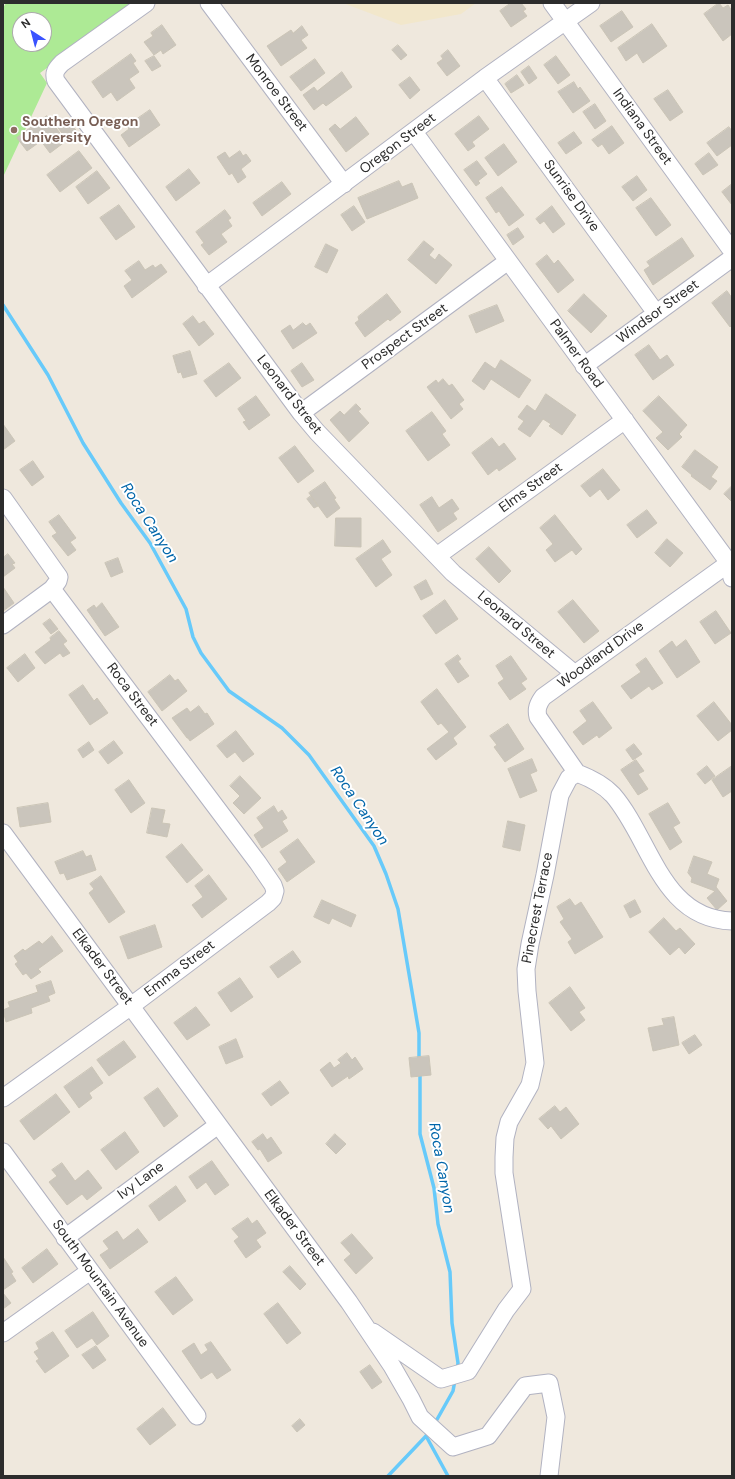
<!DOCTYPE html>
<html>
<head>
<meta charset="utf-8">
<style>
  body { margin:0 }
  #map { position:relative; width:735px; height:1479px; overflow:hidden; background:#efe8dd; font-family:"DM Sans",sans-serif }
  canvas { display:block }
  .frame { position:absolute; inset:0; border:4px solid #2c2c2c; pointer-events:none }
  .north { position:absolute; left:12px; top:12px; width:40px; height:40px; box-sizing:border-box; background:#fff; border:1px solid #ababab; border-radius:50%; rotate:324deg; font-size:11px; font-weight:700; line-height:16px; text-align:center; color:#2c2c2c }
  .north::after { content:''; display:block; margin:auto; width:14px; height:18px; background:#3a53ff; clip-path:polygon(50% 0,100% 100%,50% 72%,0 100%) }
</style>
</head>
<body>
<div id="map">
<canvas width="735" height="1479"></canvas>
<div class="frame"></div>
<div class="north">N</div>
</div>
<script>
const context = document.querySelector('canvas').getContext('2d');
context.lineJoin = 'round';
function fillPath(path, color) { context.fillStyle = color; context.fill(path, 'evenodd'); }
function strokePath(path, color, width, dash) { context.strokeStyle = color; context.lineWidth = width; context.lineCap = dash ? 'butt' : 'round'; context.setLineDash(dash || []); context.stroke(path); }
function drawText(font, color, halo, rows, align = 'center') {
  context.font = font + ' "DM Sans",sans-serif'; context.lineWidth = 4; context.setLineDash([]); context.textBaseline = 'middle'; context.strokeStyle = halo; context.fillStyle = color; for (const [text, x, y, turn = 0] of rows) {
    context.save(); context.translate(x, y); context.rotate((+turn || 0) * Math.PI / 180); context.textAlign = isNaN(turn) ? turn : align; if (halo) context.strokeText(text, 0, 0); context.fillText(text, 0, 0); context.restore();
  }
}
fillPath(new Path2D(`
  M343,3H476L461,14L401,25Z`), '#f2e7cb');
fillPath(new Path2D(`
  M6,3H137L40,73L47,83L3,177V8ZM20,20H44V44H20Z`), '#adea95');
strokePath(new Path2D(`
  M3,305L48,375L83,443L121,503L150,543L186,609L193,637L201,653L229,691L282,728L309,755L374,846L386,874L398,909L419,1033V1060
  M420,1072V1134L434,1188L438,1224L450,1272L452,1323L458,1363L457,1368
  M435,1423L453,1391L455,1380
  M429,1431L426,1436L448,1476
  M388,1476L426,1436`), '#67cafa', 3.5);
const building = new Path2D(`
  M511,3H521L526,9L523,11L527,16L511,27L500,11Z
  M719,3L723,8L728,5L732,11V34L723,41L704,14Z
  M622,11L633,27L611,42L600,26Z
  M652,24L667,46L643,63L637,53L626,61L618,48Z
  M162,25L176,45L163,54L161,50L154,55L144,42L153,36L151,33Z
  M302,26L308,35L301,40L307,48L281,66L267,46L291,30L293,33Z
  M398,45L407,55L401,60L392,50Z
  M448,50L460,66L447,76L437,63L443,59L441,56Z
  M131,54L136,61L133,63L139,72L129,79L135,88L117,101L111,92L103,98L92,82Z
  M154,56L161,66L152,71L145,61Z
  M556,56L570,75L558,84L544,65Z
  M315,59L325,73L301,91L290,77Z
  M529,66L537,78L529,84L521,72Z
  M342,72L352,87L326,106L323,103L314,110L303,95L314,87L317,91Z
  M517,75L524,85L511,93L505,84Z
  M410,77L420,90L410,99L399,85Z
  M574,82L578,89L580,87L590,101L573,113L558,92Z
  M668,90L683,112L670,121L654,99Z
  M595,104L606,121L595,129L583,112Z
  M150,110L160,125L129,147L121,135L129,129L127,126Z
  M47,116L66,141L50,153L41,141L27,151L17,138Z
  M479,116L489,129L472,142L475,146L468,151L455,134Z
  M356,117L369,134L346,152L329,129L335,124L340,129Z
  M68,120L79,134L69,142L58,128Z
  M612,126L624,143L609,154L602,144L598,147L592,140Z
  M729,127L732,131V145L717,156L707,143Z
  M574,132L582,143L566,154L558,143Z
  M504,144L517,162L498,176L485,158Z
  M79,151L92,168L60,192L47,175Z
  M240,151L243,156L246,154L251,161L241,169L246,177L238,183L232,173L229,175L217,157L225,152L229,158Z
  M709,153L718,165L703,175L695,164Z
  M477,161L487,174L478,181L480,183L476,186L464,170Z
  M189,169L200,183L176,201L166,187Z
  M97,171L110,188L88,204L76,187Z
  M637,176L647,190L633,201L622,187Z
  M399,181L402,187L412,183L418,198L367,219L358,198Z
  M282,182L291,194L262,216L253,203Z
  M732,184V205L722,192Z
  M502,187L524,215L509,226L499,211L496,213L486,198Z
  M651,198L671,225L656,236L636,208Z
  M119,205L135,227L116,240L100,218Z
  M354,206L365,222L352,231L341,215Z
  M552,206L565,224L553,233L544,221L540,224L536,219Z
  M225,210L231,218L228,220L232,226L221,234L227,242L209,255L201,245L204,243L196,232Z
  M518,228L524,237L513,245L507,235Z
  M682,238L694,256L653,285L644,270L650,266L647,262Z
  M424,241L434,249L429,255L435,260L439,254L452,265L436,284L408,260Z
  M326,244L338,250L327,273L315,267Z
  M547,255L554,264L558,260L574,280L558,293L536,264Z
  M139,261L145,270L153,265L155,268L161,264L167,272L132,298L124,286L132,280L125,271Z
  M727,291L732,298V325L730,327L712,303Z
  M387,294L401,312L390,321L388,319L365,337L355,323L359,320L358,317Z
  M584,294L607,316L591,333L568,311Z
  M497,305L504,321L476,333L469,316Z
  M193,316L199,324L204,321L214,334L199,346L183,324Z
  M303,323L306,326L310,323L317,333L293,349L281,331L290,325L293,330Z
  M649,345L660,360L667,355L674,365L653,380L635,355Z
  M190,351L197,374L183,378L181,372L178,373L173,356Z
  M501,360L531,380L519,398L491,379L484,390L472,381L485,362L495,369Z
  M229,363L241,378L216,397L204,381Z
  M302,363L314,380L302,387L291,371Z
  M443,379L449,386L452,384L464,400L459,404L463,409L451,419L427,387L436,380L438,383Z
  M546,394L576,415L562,435L549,426L551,424L543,419L530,437L518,429L524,421L518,417L527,405L535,411Z
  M256,396L270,415L249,430L243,422L246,421L238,409Z
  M659,396L687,425L679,434L682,437L668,450L656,438L663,432L643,411Z
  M356,404L361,409L358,411L369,423L349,442L330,420L340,411L344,415Z
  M432,412L446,431L442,434L450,445L428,461L406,431Z
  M3,424L15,441L3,450Z
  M492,438L499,447L504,443L516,459L499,471L497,468L488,475L472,453Z
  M295,446L314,471L298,483L279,458Z
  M695,450L718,467L711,477L717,481L710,490L691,476L692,475L682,467Z
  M33,461L44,477L32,486L20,470Z
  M603,469L620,490L608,500L600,489L590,497L581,486Z
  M325,482L336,498L334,499L340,508L327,518L309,493Z
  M732,486V502L724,494Z
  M311,496L318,506L314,508L307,499Z
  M432,497L439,508L452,499L459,509L453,513L457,519L438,532L420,505Z
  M647,510L657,523L637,538L627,525Z
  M59,515L76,538L70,542L76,550L68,556L52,536L57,533L49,522Z
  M555,515L582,549L576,555L572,550L555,562L546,550L553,544L540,528Z
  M336,518H361V547L335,546Z
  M667,539L683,553L670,567L655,553Z
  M383,540L391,552L381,559L392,575L376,587L356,559Z
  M489,547L511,571L499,583L476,559Z
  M8,554L15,563L12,564L15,568L3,577V558Z
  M118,558L123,572L111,577L105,563Z
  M426,580L433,594L421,600L414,587Z
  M3,587L14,603L3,611Z
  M445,600L458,619L436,634L423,616Z
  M573,600L599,631L584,643L558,612Z
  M102,603L119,627L105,636L87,610L94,605L96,608Z
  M716,611L731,633L715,644L700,622Z
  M50,619L58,629L51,634L43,624Z
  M59,631L67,641L63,644L70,653L63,657L60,653L45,664L35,652L51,640L50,638Z
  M686,640L700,662L677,678L659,651L672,641L676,647Z
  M25,654L35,668L18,682L7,668Z
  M458,655L461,659L458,661L469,676L458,683L445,664Z
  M511,656L527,679L521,683L526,689L510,700L498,683L504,679L496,666Z
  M646,658L663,683L652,690L649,686L631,699L621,686L641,672L636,665Z
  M170,675L175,681L178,679L187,691L162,711L148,692Z
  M83,685L94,701L97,698L108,713L90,725L69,695Z
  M437,689L466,727L453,738L457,744L436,760L427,749L449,732L441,723L438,725L421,702Z
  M593,702L612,728L599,738L597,735L583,745L573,732L587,721L580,711Z
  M714,702L732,725V730L718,741L697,716Z
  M199,706L205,714L207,713L214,724L190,741L188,738H187L172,718L187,708L190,712Z
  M508,724L524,749L505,762L494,747L497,745L490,736Z
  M236,731L254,754L243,762L235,752L227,758L217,746Z
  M114,741L123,753L108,764L99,752Z
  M89,742L94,750L83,758L78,750Z
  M634,744L642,754L633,760L626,750Z
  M532,759L537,771L530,774L537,791L520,798L508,769Z
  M636,760L644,771L638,774L648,789L638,795L621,770Z
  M707,766L715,776L705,784L697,774Z
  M732,766V791L723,797L712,780Z
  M240,776L261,798L244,814L233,803L240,796L230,786Z
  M129,780L145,803L131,813L115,790Z
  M48,803L51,822L20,827L17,808Z
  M668,803L680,823L673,827L682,842L670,850L649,814Z
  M274,806L278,813L282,810L287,818L282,821L288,831L262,848L254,835L264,828L257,818Z
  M152,808L165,810L162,823L170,824L167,837L147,833Z
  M508,821L525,825L520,851L503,847Z
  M298,839L315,862L287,882L278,869L287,862L280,852Z
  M182,844L203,870L187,883L166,857Z
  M83,851L86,857L91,855L96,870L67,880L64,873L60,874L55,862Z
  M694,856L712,862L707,874L719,879L716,887L727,901L717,910L707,898L715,891L691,882L692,878L688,873Z
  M209,875L227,899L202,918L192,905L203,897L195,886Z
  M101,876L125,912L109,923L89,893L94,889L90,884Z
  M570,899L575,906L581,902L603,937L575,954L568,942L572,939L560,922L564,919L557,907Z
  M322,900L356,915L351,927L332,918L329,924L314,917Z
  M635,900L641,912L630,918L624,906Z
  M664,918L676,931L680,928L695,944L685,954L679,947L670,955L649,932Z
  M155,925L162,947L128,959L120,937Z
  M52,936L63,951L38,969L41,972L31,979L26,973L23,975L15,964L18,962L14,956L23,949L25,951L39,941L42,944Z
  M293,951L301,962L278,978L270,967Z
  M240,978L253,997L231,1012L218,993Z
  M51,981L55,993L48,996L50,1001L31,1008L32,1013L6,1022L3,1010L10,1007L8,1002L38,992L36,986Z
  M570,987L585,1008L579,1012L585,1020L571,1031L549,1003Z
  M196,1007L210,1025L187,1040L174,1023Z
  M674,1017L679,1045L653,1051L648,1028L664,1025L662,1019Z
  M695,1035L702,1045L689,1054L682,1043Z
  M236,1039L243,1057L226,1064L219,1047Z
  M124,1041L136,1057L109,1076L97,1060Z
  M347,1053L352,1060L355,1057L363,1069L349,1079L348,1076L332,1087L320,1070L330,1062L334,1068L341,1063L338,1060Z
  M429,1056L431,1075L411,1077L409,1058Z
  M92,1067L103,1083L89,1093L92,1098L79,1108L64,1087Z
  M280,1081L289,1093L271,1106L262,1094Z
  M158,1088L178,1116L164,1127L144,1098Z
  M56,1094L70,1112L34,1140L20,1121Z
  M555,1106L560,1112L566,1107L579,1124L561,1139L551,1126L548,1129L539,1119Z
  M125,1132L139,1152L116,1170L101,1150Z
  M263,1134L267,1140L271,1137L282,1153L268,1162L260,1149L258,1150L252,1142Z
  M335,1134L346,1144L336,1154L326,1144Z
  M212,1161L229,1185L215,1195L206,1182L197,1189L189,1177Z
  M62,1163L75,1181L88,1170L102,1188L87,1200L82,1194L67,1205L49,1182L57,1176L52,1170Z
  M176,1186L186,1201L159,1221L149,1206Z
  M248,1218L252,1224L257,1220L266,1233L256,1240L261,1247L246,1258L234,1241L239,1237L232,1229Z
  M138,1229L148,1242L110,1269L100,1255L109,1249L103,1241L117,1231L123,1240Z
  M352,1234L373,1258L356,1274L344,1260L351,1254L341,1243Z
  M47,1249L58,1264L33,1283L22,1268Z
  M3,1257L13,1272L11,1273L16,1281L3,1290Z
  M290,1266L306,1284L300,1290L283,1272Z
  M176,1277L193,1300L173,1315L155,1292Z
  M3,1293L11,1303L3,1309Z
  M278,1303L301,1333L287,1344L264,1314Z
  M93,1312L109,1336L97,1345L92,1338L77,1348L65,1331Z
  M53,1332L69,1356L45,1373L36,1361L39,1359L34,1352L39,1349L36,1343Z
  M211,1342L231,1370L217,1379L212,1372L201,1379L182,1351L194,1343L201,1355L208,1350L205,1345Z
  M96,1346L106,1360L93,1369L82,1355Z
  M370,1365L382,1382L372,1389L360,1372Z
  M163,1408L176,1425L150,1445L137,1429Z
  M300,1419L305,1425L297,1432L292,1426Z`);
fillPath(building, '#cac5bc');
strokePath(building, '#cac4b6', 1);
const minor = new Path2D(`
  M146,3L62,63C56,69 53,73 56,81L301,413L317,432L453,573L575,674
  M209,3L344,184
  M552,3L732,251
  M485,78L656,313
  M414,132L729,563L732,578
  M206,286L485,78L591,3
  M584,366L732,258
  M301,413L508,261
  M3,498L59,577L58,581L52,589L3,625
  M437,556L625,420
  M577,773L538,717C536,709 538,704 543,697L732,561
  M3,833L349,1302L392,1366L411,1399L420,1417L453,1447L488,1436L525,1386L549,1383L556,1417L549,1476
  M3,1098L131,1006L268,903L273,898L275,891L273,885L258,863L52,589
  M3,1152L197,1416
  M65,1238L218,1125
  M373,1332L441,1379L468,1371L506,1310L522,1289L504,1173V1157L505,1138L509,1122L530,1085L535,1063L527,991L526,969L530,944L545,875L560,795L569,778L577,773C590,778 603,784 613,795C651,839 661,919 732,921
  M3,1333L90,1271`);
strokePath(minor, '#b1b2c1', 19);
strokePath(minor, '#fff', 17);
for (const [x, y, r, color] of [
  [14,130,4,"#8d6e63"]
]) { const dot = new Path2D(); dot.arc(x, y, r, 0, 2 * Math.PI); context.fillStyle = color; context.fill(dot); strokePath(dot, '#fff', 1.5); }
drawText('14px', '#2c2c2c', '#fff', [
  ["Monroe Street",276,93,53],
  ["Indiana Street",642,127,54],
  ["Oregon Street",398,144,-37],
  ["Sunrise Drive",571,196,54],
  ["Windsor Street",658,312,-36],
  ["Prospect Street",405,337,-36],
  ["Palmer Road",576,354,54],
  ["Leonard Street",289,395,52],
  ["Elms Street",531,488,-36],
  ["Leonard Street",516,625,40],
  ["Woodland Drive",601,655,-36],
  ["Roca Street",132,695,53],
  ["Pinecrest Terrace",538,908,-79],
  ["Elkader Street",102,967,53],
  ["Emma Street",180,969,-37],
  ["Ivy Lane",141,1181,-36],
  ["Elkader Street",294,1228,53],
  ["South Mountain Avenue",100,1284,54]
]);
drawText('bold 14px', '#785e54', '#fff', [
  ["Southern Oregon",22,122],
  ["University",22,138]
], 'left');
drawText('italic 15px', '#0166aa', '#fff', [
  ["Roca Canyon",149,523,57],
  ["Roca Canyon",359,806,56],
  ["Roca Canyon",441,1168,80]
]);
</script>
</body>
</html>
